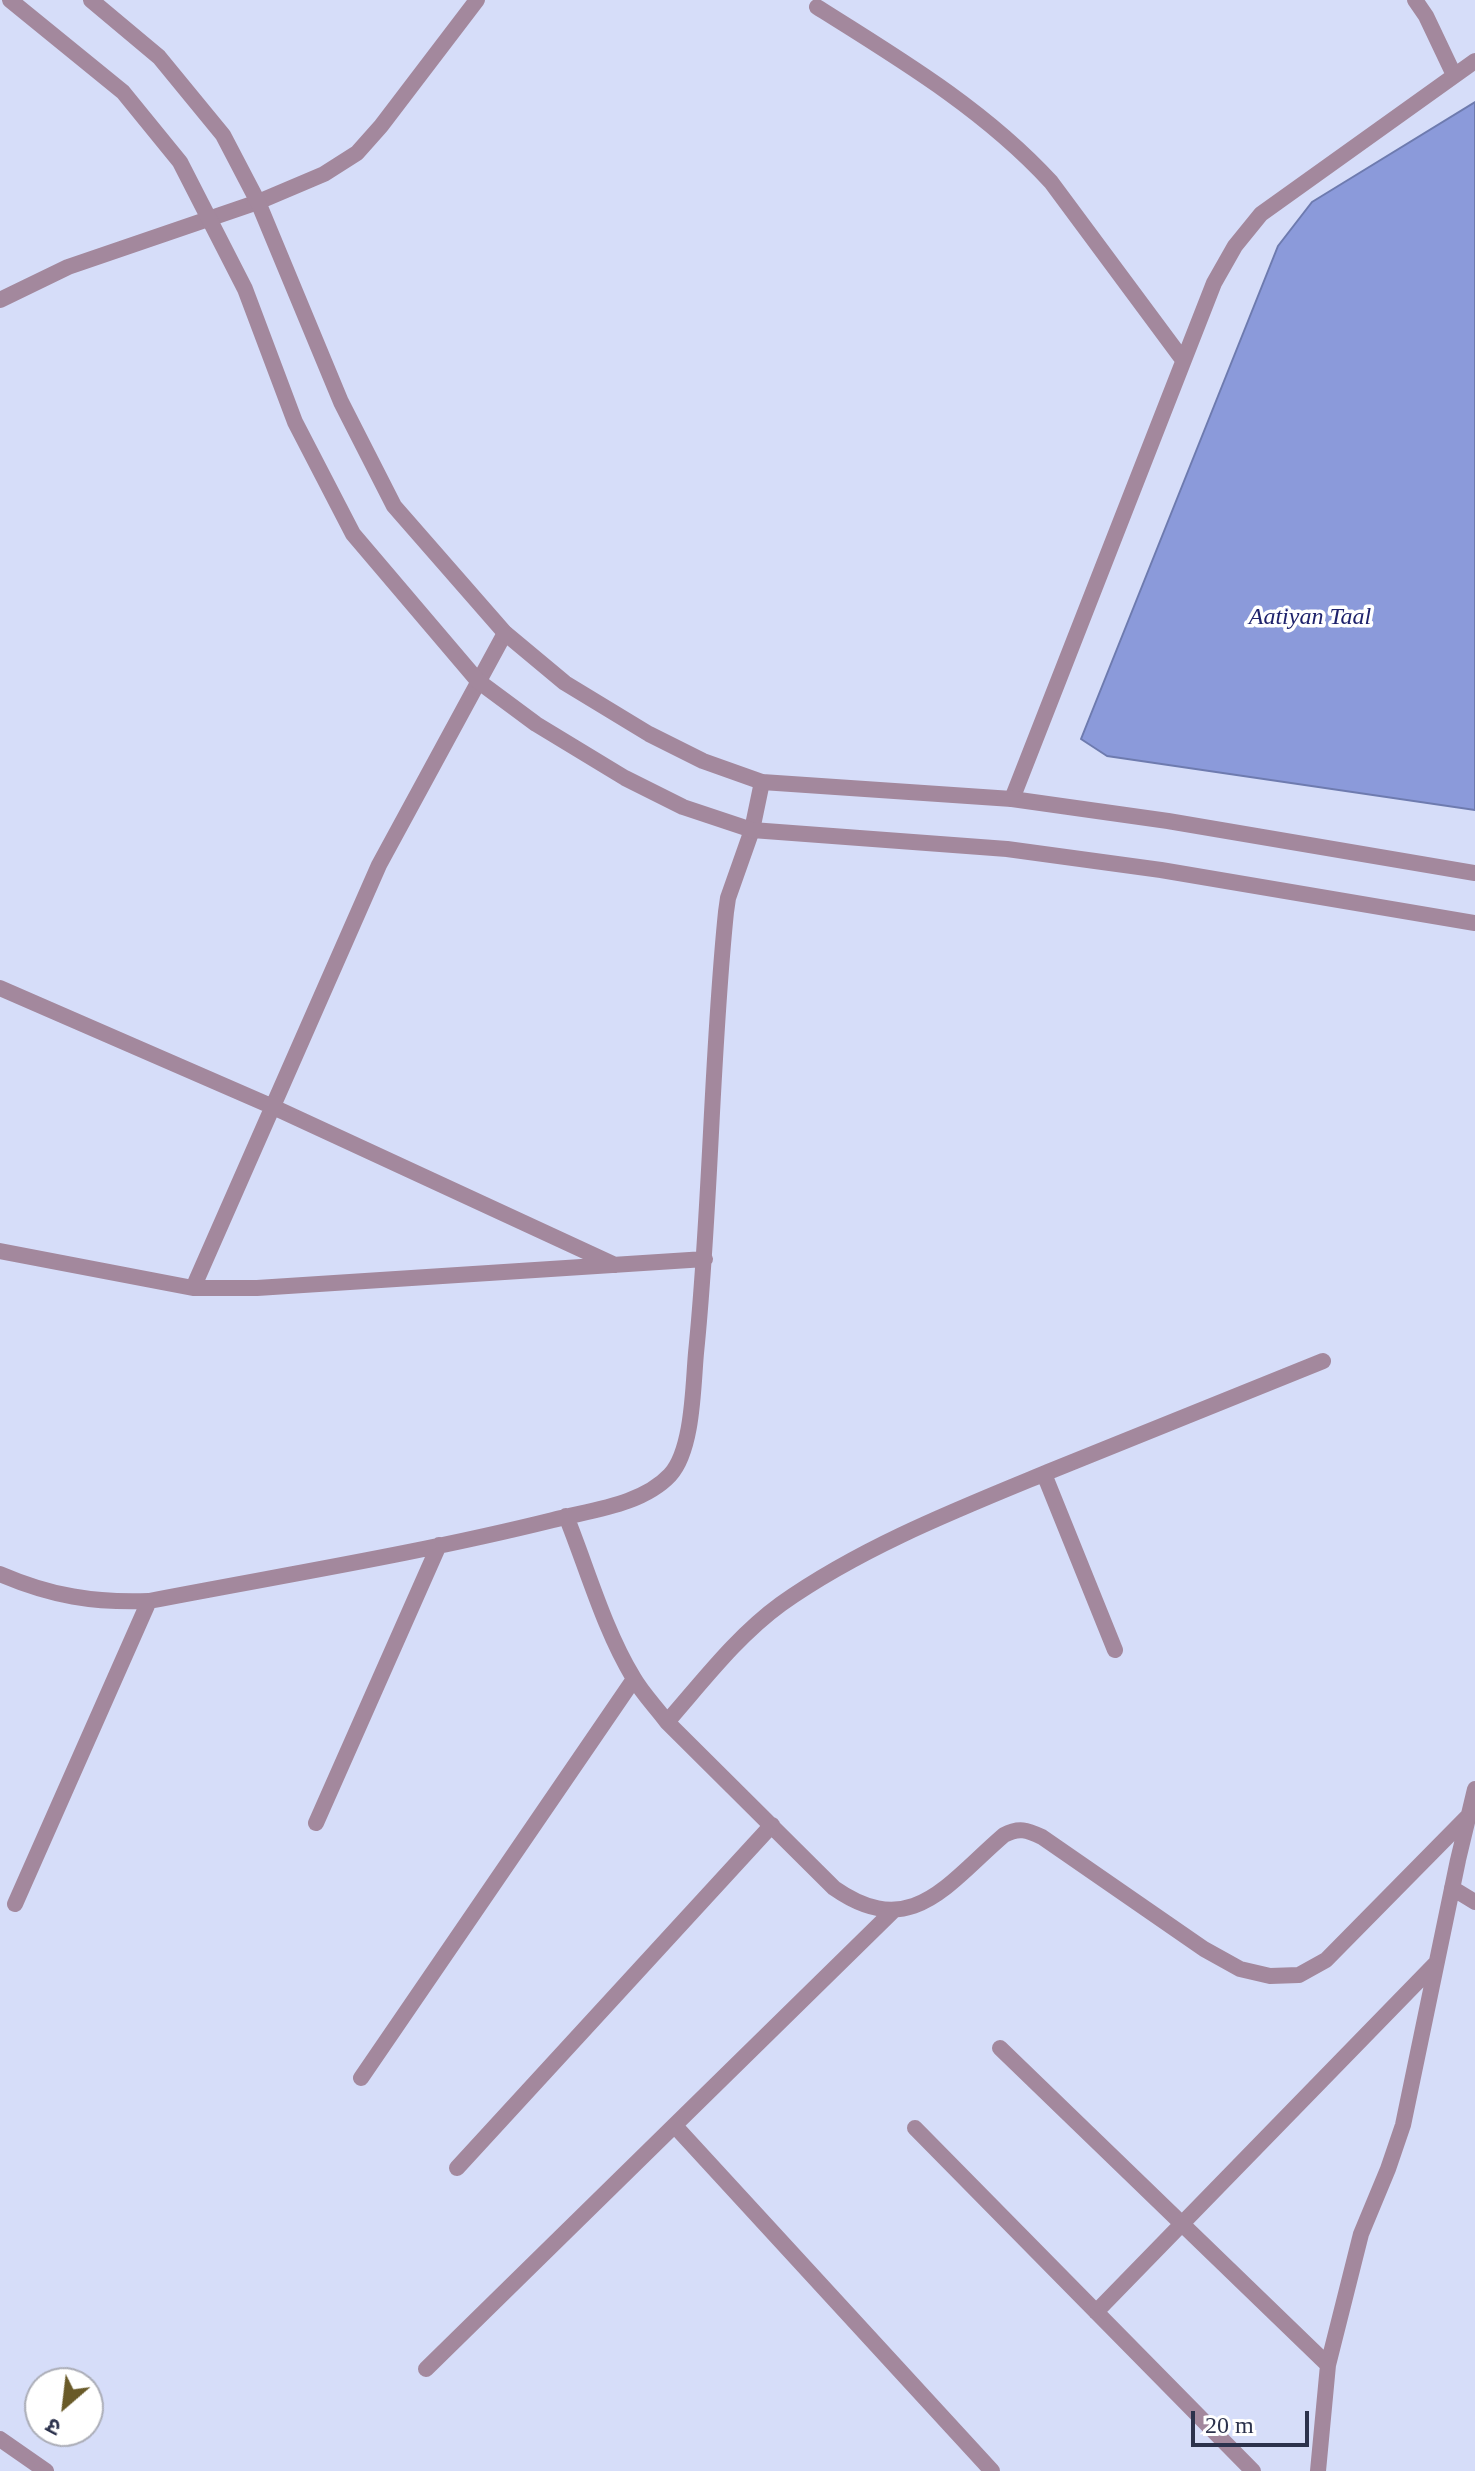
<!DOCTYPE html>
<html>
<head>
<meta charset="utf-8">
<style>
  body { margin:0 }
  #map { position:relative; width:1475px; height:2471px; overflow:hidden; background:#d6ddf9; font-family:"Times New Roman","Noto Sans Devanagari",serif }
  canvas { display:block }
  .north { position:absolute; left:24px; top:2367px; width:80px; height:80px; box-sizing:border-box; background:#fff; border:2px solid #abadb7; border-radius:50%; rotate:208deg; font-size:22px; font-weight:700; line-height:32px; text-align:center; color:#2c324c }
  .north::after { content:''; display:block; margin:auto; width:28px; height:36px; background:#695a28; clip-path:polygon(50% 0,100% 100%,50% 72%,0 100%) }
  .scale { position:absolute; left:1191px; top:2411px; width:118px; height:36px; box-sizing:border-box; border:4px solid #2c324c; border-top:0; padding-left:10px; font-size:24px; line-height:28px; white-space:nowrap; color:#2c324c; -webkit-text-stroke:6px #fff; paint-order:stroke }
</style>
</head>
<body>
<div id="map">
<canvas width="1475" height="2471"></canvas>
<div class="north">उ</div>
<div class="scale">20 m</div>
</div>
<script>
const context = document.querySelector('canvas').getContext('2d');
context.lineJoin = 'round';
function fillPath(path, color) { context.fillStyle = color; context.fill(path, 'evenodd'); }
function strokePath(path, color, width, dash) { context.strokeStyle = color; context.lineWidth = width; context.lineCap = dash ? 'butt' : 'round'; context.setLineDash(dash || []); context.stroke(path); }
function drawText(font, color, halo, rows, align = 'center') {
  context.font = font + ' "Times New Roman",serif'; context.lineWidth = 7; context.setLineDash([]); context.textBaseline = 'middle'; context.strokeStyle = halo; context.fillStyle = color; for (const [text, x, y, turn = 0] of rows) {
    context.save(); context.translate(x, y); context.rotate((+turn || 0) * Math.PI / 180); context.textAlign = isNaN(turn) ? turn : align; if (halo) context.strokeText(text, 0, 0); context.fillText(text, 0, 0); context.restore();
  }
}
const water = new Path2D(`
  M1475,102V810L1107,756L1081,739L1278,246L1312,202Z`);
fillPath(water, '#8b9ada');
strokePath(water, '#6e7baf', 2);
strokePath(new Path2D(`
  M1415,0L1426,16L1454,75
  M817,7C900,59 985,110 1051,182L1183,360
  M0,300L68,267L258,202L324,174L357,153L381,126L477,0
  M1012,799L1214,283L1235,246L1261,214L1475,61
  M0,988L271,1106L615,1265
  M0,1251L193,1288H257L705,1259
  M193,1288L379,865L505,633
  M1044,1474L1115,1650
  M566,1516C587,1568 604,1629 633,1677C642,1693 656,1707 667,1722L834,1888C911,1942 947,1884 1004,1835C1019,1827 1027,1830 1042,1837L1204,1949L1240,1969L1270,1976L1299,1975L1326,1960L1469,1815
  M0,1574C51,1596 94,1603 149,1601C284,1575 420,1553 553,1520C591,1510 642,1505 670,1475C693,1450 693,1386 696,1353C711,1206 711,1058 726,912L728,898L752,830L762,782
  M667,1722C703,1681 737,1636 781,1604C863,1546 961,1508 1053,1470C1143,1434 1233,1397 1323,1361
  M316,1823L439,1545
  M1452,1888L1475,1902
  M15,1904L149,1601
  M1000,2048L1328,2365
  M361,2078L634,1679
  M675,2126L992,2471
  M915,2128L1253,2471
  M457,2168L772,1825
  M1096,2312L1436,1963
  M426,2369L893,1911
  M0,2439L46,2471
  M1318,2471L1328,2365L1361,2234L1388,2169L1403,2125L1458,1860L1475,1789`), '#a3889d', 16);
strokePath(new Path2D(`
  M10,0L123,92L180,162L245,289L295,422L353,534L478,681L536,724L625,778L683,807L752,830L1007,849L1161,870L1475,923
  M91,0L159,57L223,135L258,202L341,402L394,506L505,633L565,683L649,734L703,761L762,782L1012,799L1168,821L1475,873`), '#a3889d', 16);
drawText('italic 24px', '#1e226c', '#fff', [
  ["Aatiyan Taal",1310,618]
]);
</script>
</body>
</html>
